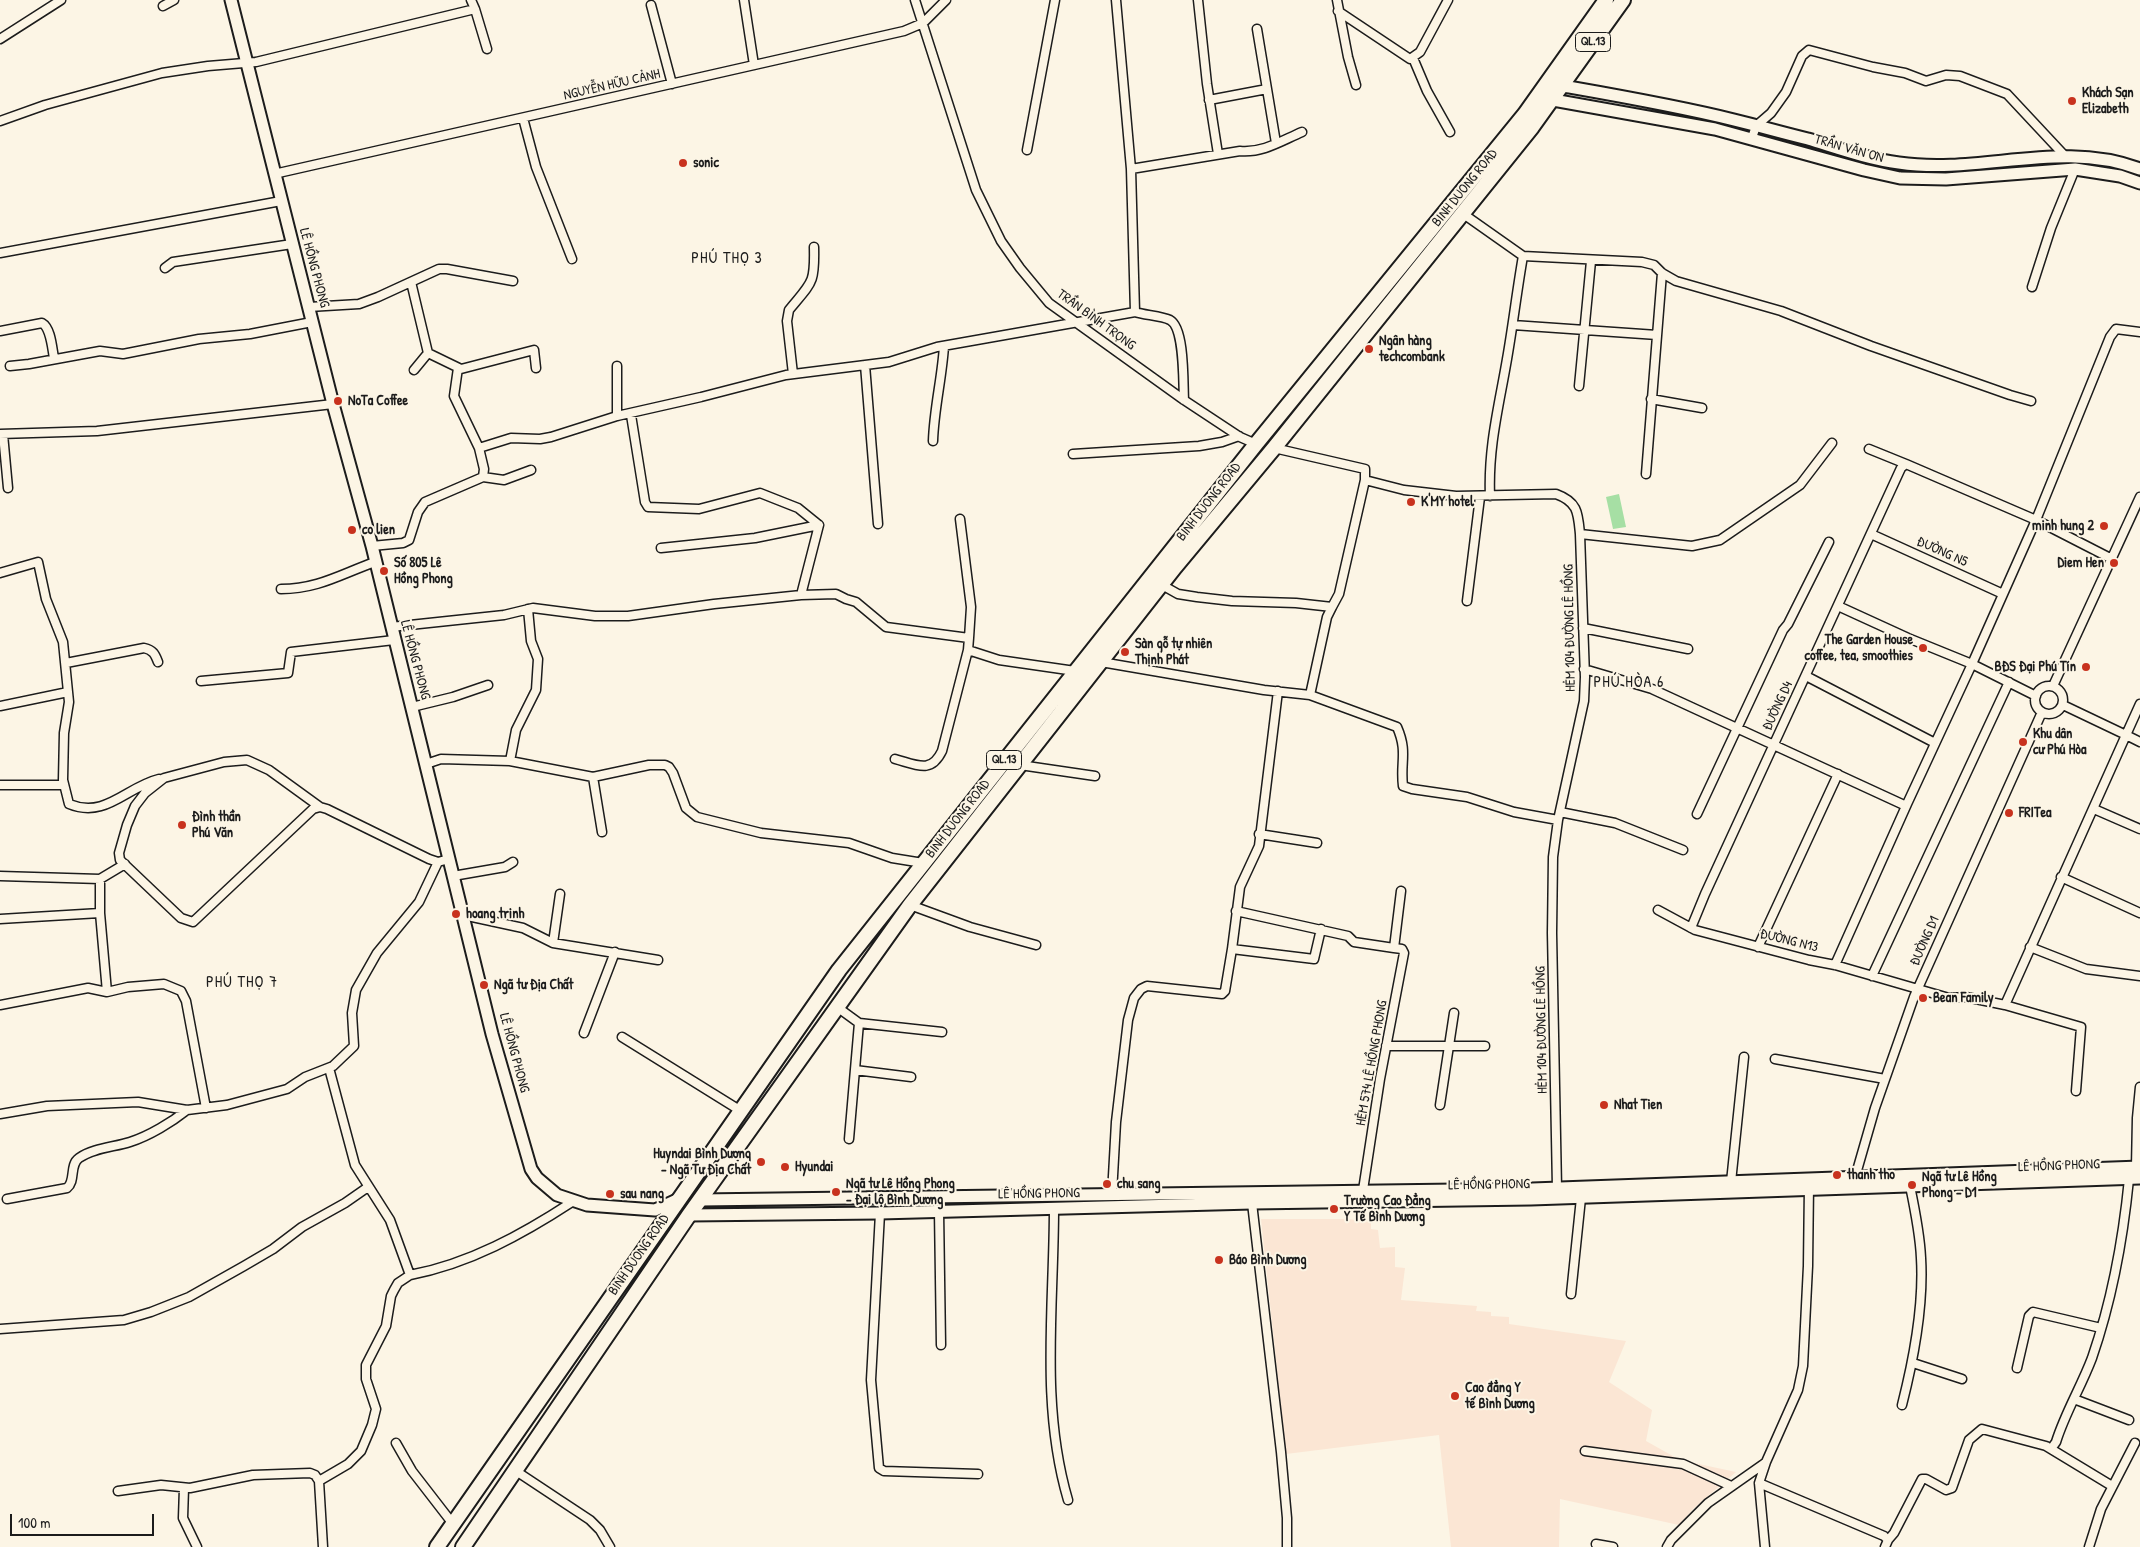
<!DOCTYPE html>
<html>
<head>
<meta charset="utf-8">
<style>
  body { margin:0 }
  #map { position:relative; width:2140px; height:1547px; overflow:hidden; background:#fcf5e5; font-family:"Patrick Hand",sans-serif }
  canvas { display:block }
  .scale { position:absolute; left:10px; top:1514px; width:144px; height:22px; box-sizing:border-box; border:2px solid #1c1c1c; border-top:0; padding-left:6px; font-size:15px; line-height:18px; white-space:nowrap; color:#1c1c1c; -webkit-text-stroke:4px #fcf5e5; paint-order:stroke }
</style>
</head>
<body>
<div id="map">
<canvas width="2140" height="1547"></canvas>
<div class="scale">100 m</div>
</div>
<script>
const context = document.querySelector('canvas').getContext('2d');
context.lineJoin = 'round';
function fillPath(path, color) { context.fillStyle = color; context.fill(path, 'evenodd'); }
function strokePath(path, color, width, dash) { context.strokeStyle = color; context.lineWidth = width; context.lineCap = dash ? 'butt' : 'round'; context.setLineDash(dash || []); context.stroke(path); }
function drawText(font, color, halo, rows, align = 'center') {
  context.font = font + ' "Patrick Hand",sans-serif'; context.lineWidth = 4; context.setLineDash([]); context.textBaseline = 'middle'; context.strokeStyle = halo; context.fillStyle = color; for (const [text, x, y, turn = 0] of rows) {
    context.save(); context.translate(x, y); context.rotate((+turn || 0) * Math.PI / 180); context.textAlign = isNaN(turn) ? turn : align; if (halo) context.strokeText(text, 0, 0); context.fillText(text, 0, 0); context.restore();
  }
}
fillPath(new Path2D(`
  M1261,1219H1348L1371,1222V1229L1378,1230L1380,1248L1395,1247V1267L1405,1268L1401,1300L1477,1306L1476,1311L1491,1312V1316L1509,1317V1324L1626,1341L1609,1382L1652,1410L1646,1441L1680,1460L1736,1472L1694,1508L1679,1525L1560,1499L1559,1547H1451L1439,1435L1286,1454Z`), '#fbe6d4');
fillPath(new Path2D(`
  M1619,494L1626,527L1613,529L1606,497Z`), '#a6dfa4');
const street = new Path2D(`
  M744,0L754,65
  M915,0L976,190L1001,241L1020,268L1049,303L1184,400L1240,437L1256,444
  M1198,0L1207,84L1218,154
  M1337,0L1348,57L1356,85
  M651,5L672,84
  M163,6L174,0
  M475,9L487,49
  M1338,11L1410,59L1420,52L1448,0
  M1257,29L1276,143
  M0,39L61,0
  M1413,58L1427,91L1450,132
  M1209,100L1267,89
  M523,118L536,167L572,259
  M0,121L45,105L162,73L208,66L256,62L475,9L471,0
  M1752,138L1756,126L1771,113L1786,92L1802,56L1809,50L1873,67L1905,73L1926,81L1946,75L1960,76L2007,94L2064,155
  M1027,150L1055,0
  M1131,169L1240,151C1263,153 1281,141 1302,132
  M274,174L904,31L923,23L946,0
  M1462,213L1523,256C1517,290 1513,325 1507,359C1499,406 1488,447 1490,496
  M0,253L281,201
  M1523,256L1642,262L1654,265L1662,273L1676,281L1781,311L1871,346L2010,395L2031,401
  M165,268L173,262L292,244
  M411,282L428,353L414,370
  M2032,287L2051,228L2075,169
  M309,307L359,304L378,297L439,269H447L513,281
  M1135,312C1144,315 1162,316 1170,320C1185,328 1183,384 1184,400
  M1513,325L1657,335
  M0,331L42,323C51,328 52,348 54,358
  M428,353L461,369L534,350L536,368
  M865,365L878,524
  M10,366L29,364L100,351L123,354L199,339L250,334L312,322
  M617,366V416
  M458,368L454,396L479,448
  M793,374L787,321L789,310C812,282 815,284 814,247
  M1579,386L1591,261
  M1651,399L1702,408
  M631,415L645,502L648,507L699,509L760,493L798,508L819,525
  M0,434L97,431L333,404
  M3,434L8,488
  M933,441C934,409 942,378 944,346
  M1274,448L1365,469V480L1404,490L1456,496L1556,494C1578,502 1578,513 1580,534L1585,677L1584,701L1558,820L1553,857L1552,933L1557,1188
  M1869,449L1906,464
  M1073,454L1199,446L1222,442L1239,436
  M1646,474L1662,273
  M483,477L504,480L531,470
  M960,519L971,607L969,638
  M1580,534L1692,546L1720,540L1800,485L1832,443
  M1871,534L2003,594
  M372,546L403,543L409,540L418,512L425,502L483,477L484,469L479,448L511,438L540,439L551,437L617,416L701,397L786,375L889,362L937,347L1135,312L1131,169L1116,0
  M661,548L755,538L819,525L801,595
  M2112,559L2036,520L2110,337L2116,329L2140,332
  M0,573L38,562L46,599L63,642L69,702L64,733L63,780L69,804C106,819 126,787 159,779
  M1162,585L1178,594L1197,597L1232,601L1296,603L1332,607L1327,617L1310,695
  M281,589C318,589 341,574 375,562
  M1467,601L1480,497
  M1332,607L1339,594L1365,480
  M391,627L504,615L533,608L595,616H628L714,604L801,595L836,594L846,599L856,602L886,627L969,638L968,650L999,660L1075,671
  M1583,628L1688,649
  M1101,662L1264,690L1310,695L1397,727C1408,752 1400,762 1403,786L1412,789L1467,797L1514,812L1558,820
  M66,663L144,648C153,650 155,654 158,662
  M1584,669L1652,689L1904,805L1907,804L1972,664L2036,696
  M1806,676L1935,743
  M201,681L288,673L291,652L394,640
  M2035 700a14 14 0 1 1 28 0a14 14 0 1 1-28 0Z
  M2053,686L2140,497
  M2063,705L2126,735L2140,704
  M0,706L68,692
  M412,707L453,697L488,685
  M895,759C917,765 931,774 942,751L968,650
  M510,761L516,730L536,690L538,659L531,641L528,609
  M426,764L441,759L510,761L593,777L649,765H665L669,767L673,773L686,808L697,817L761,833L849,843L892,858L923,863
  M1020,765L1095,776
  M593,777L602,832
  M0,785H64
  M320,807L269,770L247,760L224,762L164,778L145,793L135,806L127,825L119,853L120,860L181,918L193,922L313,809L320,807L327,809L429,859L438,862L449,859
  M2094,809L2140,829
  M1560,812L1615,823L1683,850
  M1697,814L1783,630L1788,624L1829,542
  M1259,834L1317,843
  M0,876L100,879L125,864
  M453,876L505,867L513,862
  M2061,877L2140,913
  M100,879V913L107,992
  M910,905L970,927L1036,945
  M1658,910L1695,930L1809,960L1835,965L1949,998L1966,997L2005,1005L2126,735L2140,742
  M1236,911L1348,936L1354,942L1394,948L1401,891
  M463,915L523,928L553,943L658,960
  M0,919L100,913
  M1691,928L1705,894L1901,468L1906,464L2036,520L1972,664L1908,638L1838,606
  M553,943L560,894
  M1758,947L1838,774
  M2030,947L2086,969L2140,976
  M1232,949L1240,887L1259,846L1278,691
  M1835,965L1907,804
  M1872,976L2009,682
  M0,1005L88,988L107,992L128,987L164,984L181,991L186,1001L206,1108
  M2005,1005L2081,1027L2076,1091
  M837,1007L859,1023L849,1139
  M859,1023L942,1032
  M584,1033L615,952
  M622,1037L741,1111
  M1386,1046H1485
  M1775,1059L1885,1079
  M329,1068L355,1165L390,1220L410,1275C469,1264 523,1234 572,1202
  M855,1070L911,1077
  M1440,1105L1454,1013
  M0,1114L47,1106L138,1102L187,1110L227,1105L287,1089L305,1077L333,1066L354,1046L352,1013L356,990L377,953L419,902L438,862
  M2136,1167L2137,1118L2140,1087
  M1854,1181L1875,1108L1914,997L2042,712
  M1731,1182L1744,1057
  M1363,1190L1380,1079L1404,953L1402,949L1394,948
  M1112,1194L1116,1122L1128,1020L1134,998L1141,989L1147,986L1222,994L1225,991L1232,949L1314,959L1321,929
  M7,1199L67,1188C76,1181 69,1165 79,1158C93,1148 115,1147 130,1142C149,1136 172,1122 187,1110
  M1252,1203L1281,1452L1287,1518V1547
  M1054,1208C1054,1306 1040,1405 1068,1500
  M939,1211L941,1345
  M880,1213L871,1380L879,1468L884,1471L978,1474
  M1571,1294L1581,1198
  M0,1329L124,1320L151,1312L189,1297L244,1266L273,1249L302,1227L345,1203L368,1187
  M1913,1363L1962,1379
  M2017,1368L2029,1316L2033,1312L2101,1328
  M2074,1399L2129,1420
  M1902,1405C1914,1358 1924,1307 1921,1258C1920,1234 1915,1210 1910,1186
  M396,1443L412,1471L453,1524
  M2051,1449L2056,1442C2065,1413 2081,1387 2092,1358C2112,1300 2123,1240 2129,1179
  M1585,1451L1683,1464L1731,1486
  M516,1471L590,1520L600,1530L610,1547
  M1759,1483L1884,1536L1888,1540L1885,1547
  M184,1488L183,1518L197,1547
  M118,1491L161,1485L190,1488L253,1475L310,1473L315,1475L319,1481
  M1888,1540L1894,1533L1922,1479H1926L1946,1490L1952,1488L1969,1440L1982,1429L2046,1446L2112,1486
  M1596,1544L1613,1547
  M323,1547L319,1481L348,1464L361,1451L372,1425L376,1409L366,1379V1365L386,1326L391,1296L394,1290L398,1283L410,1275
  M1667,1547L1671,1540L1708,1503L1765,1463
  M1765,1547L1759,1483L1766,1462L1798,1390L1803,1366L1808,1266L1809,1185
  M2089,1547L2101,1509L2135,1443`);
const secondary = new Path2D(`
  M231,0L333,404L372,546L492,1034L531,1169L537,1178L557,1195L587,1205L655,1210L679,1199
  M1563,86C1620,96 1678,106 1734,120C1759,126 1783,133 1808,139C1838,148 1868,159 1899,163C1981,175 2060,139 2140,169
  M1553,100L1715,129L1864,170L1900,178L1946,179L2075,169L2120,176L2140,183
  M700,1200L1532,1189L2140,1167
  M689,1215L880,1213L1252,1203L1531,1199L2140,1178`);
const highway = new Path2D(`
  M437,1547L839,970L1256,444L1525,114L1606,0
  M463,1547L689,1215L910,905L1175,567L1274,448L1532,127L1623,0`);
strokePath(street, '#1c1c1c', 11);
strokePath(secondary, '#1c1c1c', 15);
strokePath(highway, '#1c1c1c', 18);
strokePath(street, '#fcf5e5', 8);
strokePath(secondary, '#fcf5e5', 11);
strokePath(highway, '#fcf5e5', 14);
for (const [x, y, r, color] of [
  [2072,101,5,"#c8321e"],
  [683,163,5,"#c8321e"],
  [1369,349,5,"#c8321e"],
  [338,401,5,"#c8321e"],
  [1411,502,5,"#c8321e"],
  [2104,526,5,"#c8321e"],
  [352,530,5,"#c8321e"],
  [2114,563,5,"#c8321e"],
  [384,571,5,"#c8321e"],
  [1923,648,5,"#c8321e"],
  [1125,652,5,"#c8321e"],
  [2086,667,5,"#c8321e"],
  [2023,742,5,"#c8321e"],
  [2009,813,5,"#c8321e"],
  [182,825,5,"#c8321e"],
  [456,914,5,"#c8321e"],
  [484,985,5,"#c8321e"],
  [1923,998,5,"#c8321e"],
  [1604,1105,5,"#c8321e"],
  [761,1162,5,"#c8321e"],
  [785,1167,5,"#c8321e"],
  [1837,1175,5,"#c8321e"],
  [1107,1184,5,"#c8321e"],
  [1912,1185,5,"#c8321e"],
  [836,1192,5,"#c8321e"],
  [610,1194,5,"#c8321e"],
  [1334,1209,5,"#c8321e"],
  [1219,1260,5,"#c8321e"],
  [1455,1396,5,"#c8321e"]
]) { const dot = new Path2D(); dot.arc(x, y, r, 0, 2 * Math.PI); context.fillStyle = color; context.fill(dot); strokePath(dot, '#fcf5e5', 2); }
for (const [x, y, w] of [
  [1593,42,35],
  [1004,760,35]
]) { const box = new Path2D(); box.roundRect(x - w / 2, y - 9.5, w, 19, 4); context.fillStyle = '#fcf5e5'; context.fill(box); strokePath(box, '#1c1c1c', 1); }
drawText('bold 12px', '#1c1c1c', null, [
  ["QL.13",1593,42],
  ["QL.13",1004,760]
]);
drawText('14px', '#1c1c1c', '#fcf5e5', [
  ["NGUYỄN HỮU CẢNH",612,85,-13],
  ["TRẦN VĂN ƠN",1849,149,16],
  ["BINH DUONG ROAD",1465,188,-51],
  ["LÊ HỒNG PHONG",314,268,75],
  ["TRẦN BÌNH TRỌNG",1096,320,36],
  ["BINH DUONG ROAD",1209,502,-52],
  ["ĐƯỜNG N5",1942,552,24],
  ["HẺM 104 ĐƯỜNG LÊ HỒNG",1570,628,-91],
  ["LÊ HỒNG PHONG",415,660,75],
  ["ĐƯỜNG D4",1778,706,-65],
  ["BINH DUONG ROAD",958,819,-52],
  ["ĐƯỜNG N13",1789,941,14],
  ["ĐƯỜNG D1",1925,941,-66],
  ["HẺM 104 ĐƯỜNG LÊ HỒNG",1542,1030,-91],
  ["LÊ HỒNG PHONG",514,1053,75],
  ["HẺM 574 LÊ HỒNG PHONG",1372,1063,-80],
  ["LÊ HỒNG PHONG",2059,1166,-2],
  ["LÊ HỒNG PHONG",1489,1185,-1],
  ["LÊ HỒNG PHONG",1039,1194,-1],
  ["BINH DUONG ROAD",639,1255,-55]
]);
drawText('bold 14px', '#1c1c1c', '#fcf5e5', [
  ["Khách Sạn",2082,93],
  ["Elizabeth",2082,109],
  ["sonic",693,163],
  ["Ngân hàng",1379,341],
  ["techcombank",1379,357],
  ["NoTa Coffee",348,401],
  ["K'MY hotel",1421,502],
  ["minh hung 2",2094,526,"right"],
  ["co lien",362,530],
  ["Số 805 Lê",394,563],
  ["Hồng Phong",394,579],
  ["Diem Hen",2104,563,"right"],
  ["The Garden House",1913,640,"right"],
  ["coffee, tea, smoothies",1913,656,"right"],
  ["Sàn gỗ tự nhiên",1135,644],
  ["Thịnh Phát",1135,660],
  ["BĐS Đại Phú Tín",2076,667,"right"],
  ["Khu dân",2033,734],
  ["cư Phú Hòa",2033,750],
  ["FRITea",2019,813],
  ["Đình thần",192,817],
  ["Phú Văn",192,833],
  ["hoang trinh",466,914],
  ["Ngã tư Địa Chất",494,985],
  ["Bean Family",1933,998],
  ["Nhat Tien",1614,1105],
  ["Huyndai Bình Dương",751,1154,"right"],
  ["- Ngã Tư Địa Chất",751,1170,"right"],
  ["Hyundai",795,1167],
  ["thanh tho",1847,1175],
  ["Ngã tư Lê Hồng",1922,1177],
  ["Phong - D1",1922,1193],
  ["Ngã tư Lê Hồng Phong",846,1184],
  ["- Đại lộ Bình Dương",846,1200],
  ["chu sang",1117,1184],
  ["sau nang",620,1194],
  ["Trường Cao Đẳng",1344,1201],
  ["Y Tế Bình Dương",1344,1217],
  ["Báo Bình Dương",1229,1260],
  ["Cao đẳng Y",1465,1388],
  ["tế Bình Dương",1465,1404]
], 'left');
context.letterSpacing = '1px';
drawText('16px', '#1c1c1c', '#fcf5e5', [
  ["PHÚ THỌ 3",727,259],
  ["PHÚ HÒA 6",1629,683],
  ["PHÚ THỌ 7",242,983]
]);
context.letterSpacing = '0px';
</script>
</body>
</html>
